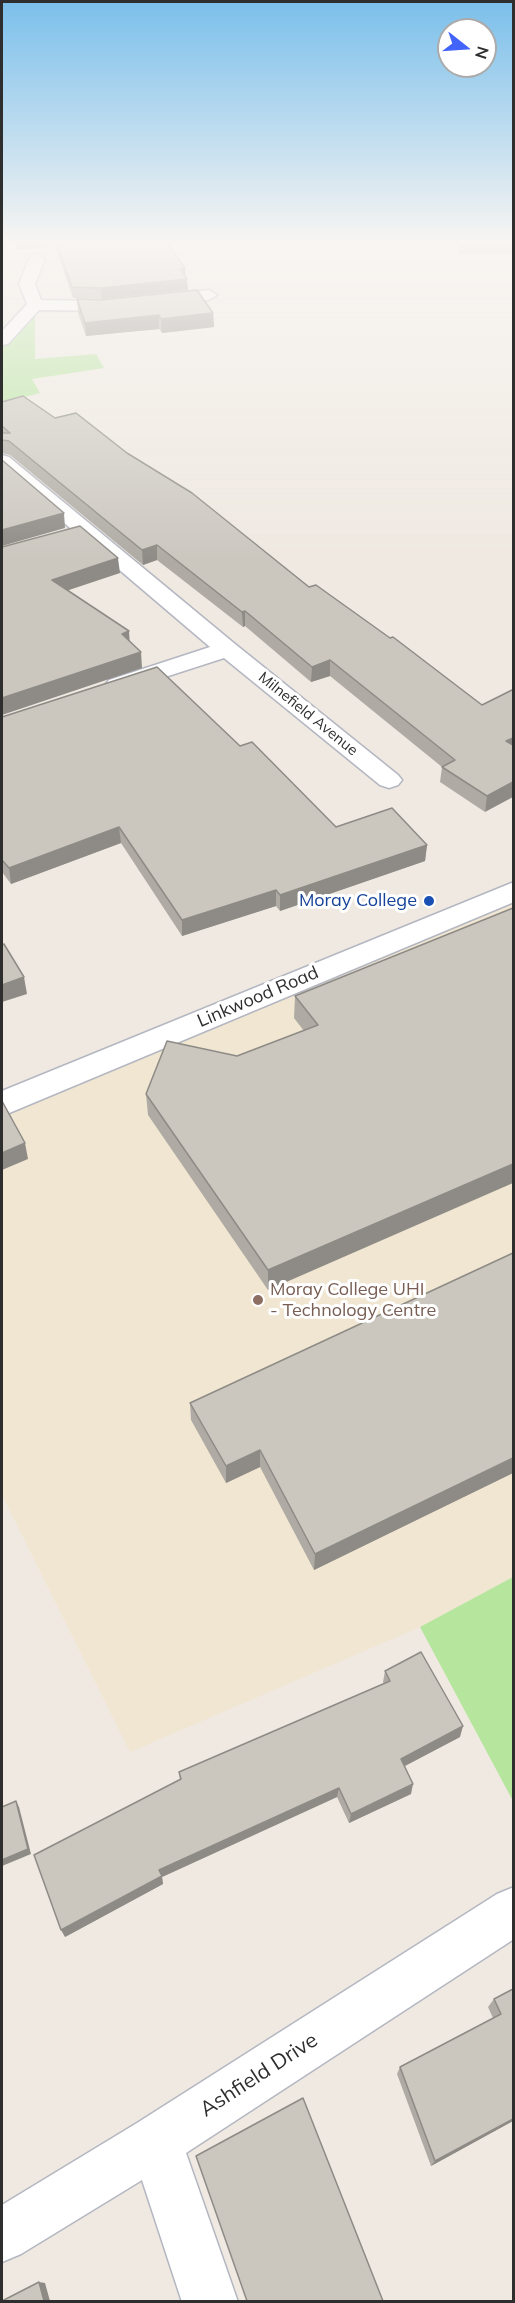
<!DOCTYPE html>
<html>
<head>
<meta charset="utf-8">
<style>
  body { margin:0 }
  #map { position:relative; width:515px; height:2303px; overflow:hidden; background:#efe9e1; font-family:Mulish,sans-serif }
  canvas { display:block }
  .frame { position:absolute; inset:0; border:3px solid #2e2e2e; pointer-events:none }
  .north { position:absolute; left:437px; top:18px; width:60px; height:60px; box-sizing:border-box; background:#fff; border:2px solid #ababab; border-radius:50%; rotate:107deg; font-size:16px; font-weight:700; line-height:24px; text-align:center; color:#2e2e2e }
  .north::after { content:''; display:block; margin:auto; width:21px; height:27px; background:#4264fb; clip-path:polygon(50% 0,100% 100%,50% 72%,0 100%) }
</style>
</head>
<body>
<div id="map">
<canvas width="515" height="2303"></canvas>
<div class="frame"></div>
<div class="north">N</div>
</div>
<script>
const context = document.querySelector('canvas').getContext('2d');
context.lineJoin = 'round';
function fillPath(path, color) { context.fillStyle = color; context.fill(path, 'evenodd'); }
function strokePath(path, color, width, dash) { context.strokeStyle = color; context.lineWidth = width; context.lineCap = dash ? 'butt' : 'round'; context.setLineDash(dash || []); context.stroke(path); }
function drawText(font, color, halo, rows, align = 'center') {
  context.font = font + ' Mulish,sans-serif'; context.lineWidth = 6; context.setLineDash([]); context.textBaseline = 'middle'; context.strokeStyle = halo; context.fillStyle = color; for (const [text, x, y, turn = 0] of rows) {
    context.save(); context.translate(x, y); context.rotate((+turn || 0) * Math.PI / 180); context.textAlign = isNaN(turn) ? turn : align; if (halo) context.strokeText(text, 0, 0); context.fillText(text, 0, 0); context.restore();
  }
}
fillPath(new Path2D(`
  M513,891V1577L420,1627L130,1752L2,1495V1104Z`), '#f0e6d1');
fillPath(new Path2D(`
  M35,305V359L96,354L104,368L32,379L40,393L2,403V340Z
  M513,1577V1801L420,1627Z`), '#b6e59e');
const minor = new Path2D(`
  M37,254L45,259L35,284L41,300L102,301L209,290L217,295L209,300L102,311L39,310L8,344L2,345V331L27,304L19,284L29,259Z
  M2,455L9,457L235,644L398,775L402,780L398,785L389,788L380,785L224,658L125,690L117,692L109,690L105,685L109,680L210,647L2,470Z
  M514,882V902L2,1116V1091Z
  M514,1887V1939L186,2153L238,2302H182L142,2180L21,2254L2,2262V2205L137,2123L497,1894Z`);
strokePath(minor, '#b4b7c1', 3);
fillPath(minor, '#fff');
fillPath(new Path2D(`
  M14,240H165L186,277L188,290L102,299L73,298L55,246L18,250Z
  M458,240H513V254H459Z
  M77,299L213,313L214,327L162,333L159,329L86,336L78,313Z
  M2,402L55,418L127,453L309,587L482,705L512,690L485,812L440,782L442,767L330,676L311,682L245,626L243,627L157,560L143,565L10,455L2,453Z
  M2,717L240,746L336,827L427,845L425,861L280,911L276,906L182,936L121,843L11,884L2,872Z
  M513,908L268,1290L148,1115L146,1094L237,1056L304,1031L294,1018L295,996Z
  M513,1253V1473L314,1570L260,1467L226,1483L191,1420L190,1403Z
  M385,1671L460,1737L405,1766L411,1794L349,1823L337,1797L162,1877L163,1884L65,1937L180,1780L179,1772L384,1684L383,1682Z
  M513,1989V2121L431,2166L397,2074L400,2067L493,2018L488,2007L494,1999Z`), '#afaba4');
fillPath(new Path2D(`
  M2,240H12L2,252Z
  M17,240H54L55,246L18,250Z
  M185,268L186,279H187L188,290L102,299L101,288Z
  M213,313L214,327L162,333L161,319Z
  M159,315V329L86,336L85,323Z
  M64,513L65,528L2,546V530Z
  M157,545V560L143,565L142,550Z
  M118,558L120,573L54,595L52,580Z
  M245,611V626L243,627L242,612Z
  M129,631L130,647L122,634Z
  M141,652L142,668L2,715V698Z
  M330,660V676L311,682L312,667Z
  M513,738V753L506,741Z
  M513,782V797L485,812L487,796Z
  M119,827L121,843L11,884L9,868Z
  M427,845L425,861L280,911V895Z
  M276,890V906L182,936V920Z
  M24,977L27,994L2,1002V985Z
  M25,1143L28,1159L2,1170V1153Z
  M513,1164V1183L268,1290V1270Z
  M260,1450V1467L226,1483V1466Z
  M513,1458V1473L314,1570L315,1554Z
  M463,1726L460,1737L399,1769L401,1759Z
  M413,1784L411,1794L349,1823L351,1814Z
  M339,1788L337,1797L162,1877L163,1884L65,1937L61,1930L159,1870Z
  M16,1801L19,1807L31,1854L2,1866V1860Z
  M513,2119V2121L431,2166L435,2161Z
  M39,2282L45,2283L50,2301H44Z`), '#8e8b86');
const building = new Path2D(`
  M55,240H165L185,268L180,269L187,279L101,288L72,287Z
  M197,290L213,313L161,319L159,315L85,323L77,299L101,300Z
  M23,396L55,418L76,413L127,453L192,493L309,587L316,585L390,638L393,637L482,705L512,690L513,691V738L506,741L513,745V782L487,796L442,767L455,760L330,660L312,667L245,611L242,612L157,545L142,550L9,441L2,440V433H10L2,426V402Z
  M2,460L64,513L2,530Z
  M80,526L118,558L52,580L129,631L122,634L141,652L2,698V547Z
  M157,667L240,746L252,742L336,827L392,808L427,845L280,895L276,890L182,920L119,827L9,868L2,860V717Z
  M513,908V1164L268,1270L146,1094L167,1041L237,1056L318,1025L295,996Z
  M4,944L24,977L2,985V945Z
  M2,1101L25,1143L2,1153Z
  M513,1253V1458L315,1554L260,1450L226,1466L190,1403Z
  M421,1652L463,1726L401,1759L413,1784L351,1814L339,1788L159,1870L162,1876L61,1930L34,1855L181,1779L179,1772L390,1681L385,1671Z
  M16,1801L28,1849L2,1860V1807Z
  M513,1989V2119L435,2161L400,2067L501,2014L494,1999Z
  M303,2098L383,2301H247L196,2156Z
  M39,2282L44,2301H2Z`);
fillPath(building, '#cbc7bf');
strokePath(building, '#8e8b86', 1.5);
const sky = context.createLinearGradient(0, 0, 0, 562);
sky.addColorStop(0, '#7abfeb');
sky.addColorStop(0.43, '#f8f5f2');
sky.addColorStop(1, '#f8f5f200');
context.fillStyle = sky;
context.fillRect(0, 0, 515, 562);
for (const [x, y, r, color] of [
  [429,901,6,"#1a4fb4"],
  [258,1300,6,"#8d6e63"]
]) { const dot = new Path2D(); dot.arc(x, y, r, 0, 2 * Math.PI); context.fillStyle = color; context.fill(dot); strokePath(dot, '#fff', 2); }
drawText('15px', '#2e2e2e', '#fff', [
  ["Milnefield Avenue",308,714,39]
]);
drawText('18px', '#164399', '#fff', [
  ["Moray College",417,901]
], 'right');
drawText('18px', '#2e2e2e', '#fff', [
  ["Linkwood Road",258,997,-23]
]);
drawText('18px', '#785e54', '#fff', [
  ["Moray College UHI",270,1290],
  ["- Technology Centre",270,1311]
], 'left');
drawText('21px', '#2e2e2e', '#fff', [
  ["Ashfield Drive",259,2075,-33]
]);
</script>
</body>
</html>
